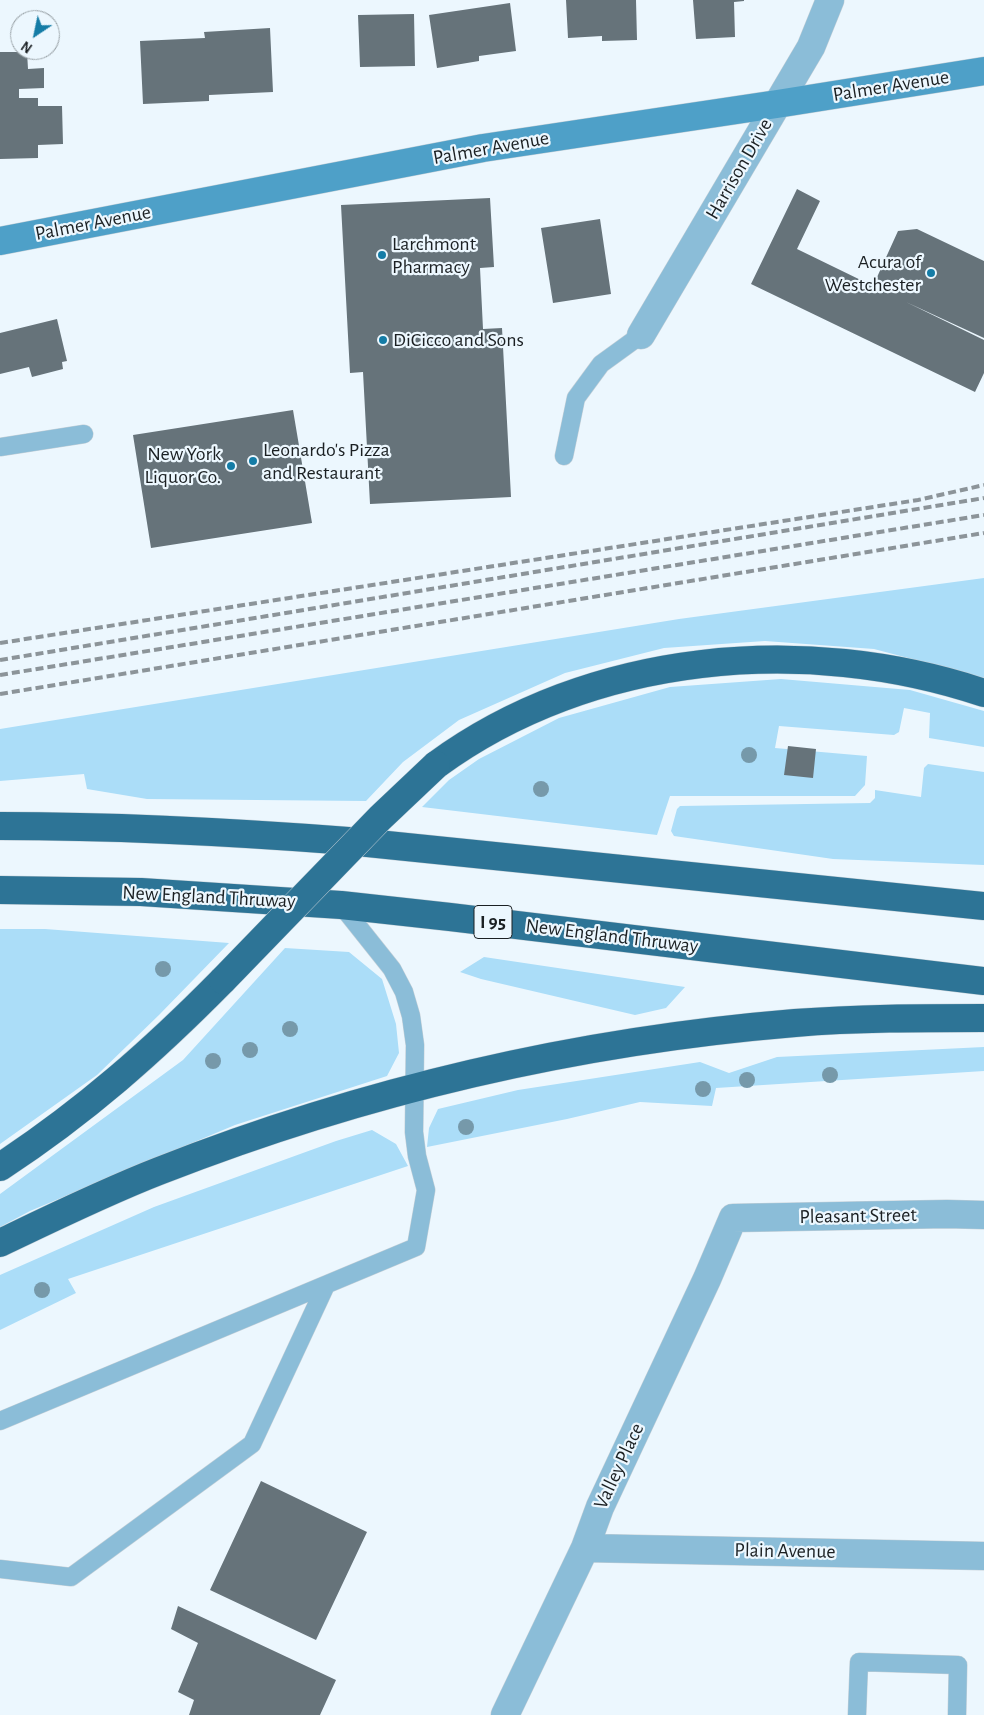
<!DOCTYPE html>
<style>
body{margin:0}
#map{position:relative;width:984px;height:1715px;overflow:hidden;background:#ecf7fe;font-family:"Alegreya Sans",sans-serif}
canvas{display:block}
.north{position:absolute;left:10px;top:10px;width:50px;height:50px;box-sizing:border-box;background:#ecf7fe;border:1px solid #98a1a6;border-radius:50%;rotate:214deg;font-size:14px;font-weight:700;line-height:20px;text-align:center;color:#1b2023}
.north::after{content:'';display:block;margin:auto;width:18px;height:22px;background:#147ca6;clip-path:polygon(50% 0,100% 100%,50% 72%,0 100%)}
</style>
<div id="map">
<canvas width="984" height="1715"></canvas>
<div class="north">N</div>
</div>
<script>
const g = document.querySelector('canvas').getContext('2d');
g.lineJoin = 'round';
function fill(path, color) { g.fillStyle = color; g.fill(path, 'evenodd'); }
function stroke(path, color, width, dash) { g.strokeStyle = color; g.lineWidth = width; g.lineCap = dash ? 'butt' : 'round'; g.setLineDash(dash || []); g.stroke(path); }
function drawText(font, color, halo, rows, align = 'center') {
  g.font = font + ' "Alegreya Sans",sans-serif'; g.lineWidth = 4.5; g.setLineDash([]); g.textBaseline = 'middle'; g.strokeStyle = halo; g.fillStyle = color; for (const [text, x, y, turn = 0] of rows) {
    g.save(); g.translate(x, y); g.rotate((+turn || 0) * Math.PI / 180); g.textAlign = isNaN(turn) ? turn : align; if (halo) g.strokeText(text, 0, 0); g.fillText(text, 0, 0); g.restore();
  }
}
const green = new Path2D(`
 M 984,578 L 984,678 L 874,649 L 765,641 L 664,648 L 565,673 L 459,720 L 403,762 L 366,801 L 147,799 L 87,789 L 84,774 L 0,781 L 0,729 L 679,619 Z
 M 781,679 L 910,690 L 984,711 L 984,747 L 929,738 L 930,713 L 904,708 L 899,732 L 894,735 L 779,726 L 775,748 L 867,756 L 865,785 L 855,796 L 670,796 L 657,835 L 422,807 L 449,780 L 479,759 L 559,718 L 670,687 Z
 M 928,764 L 984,772 L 984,865 L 833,859 L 674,836 L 671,831 L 677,809 L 680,806 L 870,803 L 875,798 L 875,790 L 921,797 L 924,768 Z
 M 0,929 L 45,929 L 229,943 L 159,1015 L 97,1075 L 0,1144 Z
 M 285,948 L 349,952 L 382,979 L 396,1024 L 399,1053 L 387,1076 L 235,1125 L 30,1211 L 0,1227 L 0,1194 L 183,1060 Z
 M 484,957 L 685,987 L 666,1008 L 635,1015 L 481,979 L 460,972 Z
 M 984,1047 L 984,1071 L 716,1088 L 712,1106 L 640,1102 L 567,1119 L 427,1147 L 429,1128 L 438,1109 L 518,1090 L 700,1062 L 729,1073 L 777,1057 Z
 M 372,1130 L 396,1144 L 408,1166 L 68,1279 L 76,1293 L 0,1330 L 0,1275 L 154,1207 L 336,1141 Z`);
const building = new Path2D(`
 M 566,0 L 636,0 L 637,40 L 602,41 L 602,36 L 568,38 Z
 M 693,0 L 744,0 L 744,1 L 734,2 L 735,37 L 696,39 Z
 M 510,3 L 516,51 L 479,56 L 479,61 L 437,68 L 429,15 Z
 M 414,14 L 415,66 L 360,67 L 358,15 Z
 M 270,28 L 273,92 L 209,95 L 209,101 L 143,104 L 140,41 L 205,38 L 204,32 Z
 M 0,52 L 27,52 L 28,69 L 44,68 L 44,88 L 19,89 L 19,98 L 38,98 L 38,106 L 62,106 L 63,144 L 38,145 L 38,158 L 0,159 Z
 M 797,189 L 820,201 L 797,249 L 873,286 L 898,231 L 917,229 L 984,261 L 984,338 L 906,302 L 984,340 L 984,373 L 975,392 L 751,284 Z
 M 490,198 L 494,267 L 480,268 L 483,329 L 502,328 L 511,497 L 370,504 L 363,372 L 350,373 L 341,205 Z
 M 600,219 L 611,294 L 553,303 L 541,228 Z
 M 57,319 L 67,361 L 62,362 L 63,369 L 32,377 L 29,367 L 0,374 L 0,333 Z
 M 293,410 L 312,523 L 151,548 L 133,435 Z
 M 788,746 L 816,749 L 813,778 L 784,775 Z
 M 261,1481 L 367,1532 L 316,1640 L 210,1590 Z
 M 178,1606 L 336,1680 L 320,1715 L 189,1715 L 194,1700 L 178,1692 L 198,1643 L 171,1629 Z`);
const lane = new Path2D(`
 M 0,447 L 84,434
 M 564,456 L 576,398 L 601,364 L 641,335
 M 0,1421 L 416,1247 L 426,1190 L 417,1156 L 414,1132 L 415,1045 L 411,1016 L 404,992 L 392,969 L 341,905
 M 0,1569 L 71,1577 L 252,1444 L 326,1285
 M 857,1715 L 859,1662 L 958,1665 L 957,1715`);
const street = new Path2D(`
 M 641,335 L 811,47 L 830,0
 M 585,1548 L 984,1556
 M 505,1715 L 585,1548 L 600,1507 L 707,1279 L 733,1218 L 947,1214 L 984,1215`);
const secondary = new Path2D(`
 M 0,241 L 483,148 L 777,104 L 984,71`);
const highway = new Path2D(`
 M 436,765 C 590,652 805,633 984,693
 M 0,826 C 116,826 232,832 348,841 L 984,906
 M 0,890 L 141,892 L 341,905 L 450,917 L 984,981
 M 0,1167 C 84,1112 153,1051 223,980
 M 0,1243 C 52,1218 105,1192 159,1171 C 363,1091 576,1041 795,1023 C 857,1018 921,1018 984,1018`);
const rail = new Path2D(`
 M 0,643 L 918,500 L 984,485
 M 0,660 L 984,498
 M 0,675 L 984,515
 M 0,694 L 984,533`);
const highwayBridge = new Path2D(`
 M 223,980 L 380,818 L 436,765`);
const trees = [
 [749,755],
 [541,789],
 [163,969],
 [290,1029],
 [250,1050],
 [213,1061],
 [830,1075],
 [747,1080],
 [703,1089],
 [466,1127],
 [42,1290]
];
const markers = [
 [382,255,5,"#147ca6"],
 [931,273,5,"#147ca6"],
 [383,340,5,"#147ca6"],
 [253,461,5,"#147ca6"],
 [231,466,5,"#147ca6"]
];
const shields = [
 [493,922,38]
];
const shieldNames = [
 ["I 95",493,922]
];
const streetNames = [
 ["Palmer Avenue",891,86,-9],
 ["Palmer Avenue",491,148,-10],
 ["Harrison Drive",739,169,-60],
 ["Palmer Avenue",93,223,-11],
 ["New England Thruway",209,897,3],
 ["New England Thruway",612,936,7],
 ["Pleasant Street",858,1216,-1],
 ["Valley Place",619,1466,-65],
 ["Plain Avenue",785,1551,1]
];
const poiNames = [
 ["Larchmont",392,244],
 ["Pharmacy",392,267],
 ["Acura of",921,262,"right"],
 ["Westchester",921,285,"right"],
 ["DiCicco and Sons",393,340],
 ["Leonardo's Pizza",263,450],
 ["and Restaurant",263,473],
 ["New York",221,454,"right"],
 ["Liquor Co.",221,477,"right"]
];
fill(green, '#abddf8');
fill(building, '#66737a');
stroke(lane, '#c6d0d7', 19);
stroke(street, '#c6d0d7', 29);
stroke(secondary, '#c6d0d7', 29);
stroke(highway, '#c6d0d7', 29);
stroke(lane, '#8bbdd8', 18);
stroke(street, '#8bbdd8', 28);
stroke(secondary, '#4ea0c8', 28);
stroke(highway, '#2d7496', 28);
stroke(rail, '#8c9499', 4, [8, 4]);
stroke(highwayBridge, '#c6d0d7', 29, []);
stroke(highwayBridge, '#2d7496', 28);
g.fillStyle = '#7699aa';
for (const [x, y] of trees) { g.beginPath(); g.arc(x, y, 8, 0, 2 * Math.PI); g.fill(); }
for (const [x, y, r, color] of markers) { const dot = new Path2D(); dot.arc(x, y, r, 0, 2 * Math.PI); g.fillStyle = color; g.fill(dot); stroke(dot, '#ecf7fe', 2); }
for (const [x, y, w] of shields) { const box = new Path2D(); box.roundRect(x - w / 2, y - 16.5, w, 33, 4); g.fillStyle = '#ecf7fe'; g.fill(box); stroke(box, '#1b2023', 1); }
drawText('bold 19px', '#1b2023', null, shieldNames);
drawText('20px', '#1b2023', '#ecf7fe', streetNames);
drawText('20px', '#1b2023', '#ecf7fe', poiNames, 'left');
</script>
